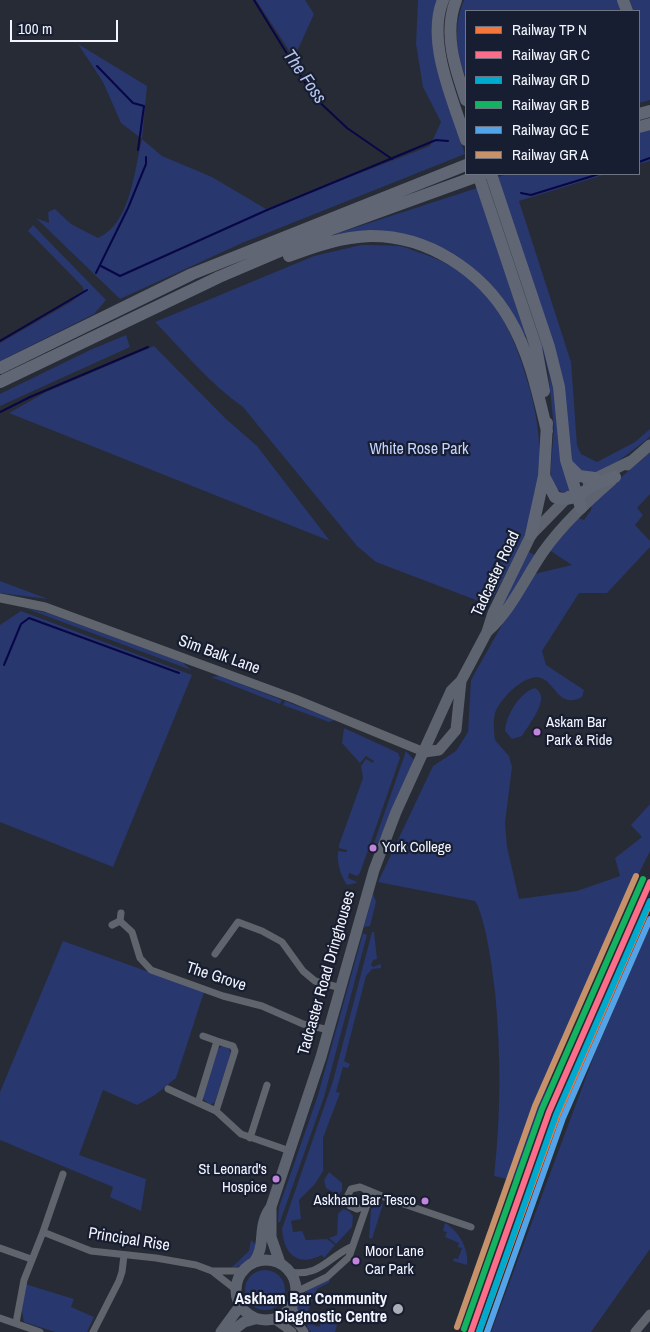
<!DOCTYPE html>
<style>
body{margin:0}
#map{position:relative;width:650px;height:1332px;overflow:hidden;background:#272b35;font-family:"Archivo Narrow",sans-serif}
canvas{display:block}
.legend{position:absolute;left:465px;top:10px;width:175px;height:165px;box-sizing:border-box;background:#181e31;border:1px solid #6f7483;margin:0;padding:6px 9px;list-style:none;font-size:15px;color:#f2f5fd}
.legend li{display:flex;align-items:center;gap:10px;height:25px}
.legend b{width:25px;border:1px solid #6f7483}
.scale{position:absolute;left:10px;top:20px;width:108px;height:22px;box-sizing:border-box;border:2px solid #f2f5fd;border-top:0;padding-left:6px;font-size:15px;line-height:18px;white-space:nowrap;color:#f2f5fd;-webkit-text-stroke:4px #181e31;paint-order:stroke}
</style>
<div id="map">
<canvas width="650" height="1332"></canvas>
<ul class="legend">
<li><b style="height:6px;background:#f5763a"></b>Railway TP N</li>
<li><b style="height:6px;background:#fb6d88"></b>Railway GR C</li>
<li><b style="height:6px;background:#00a9ce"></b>Railway GR D</li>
<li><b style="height:6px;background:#13b361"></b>Railway GR B</li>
<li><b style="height:6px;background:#53a3e8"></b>Railway GC E</li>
<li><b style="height:6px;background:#c7916a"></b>Railway GR A</li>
</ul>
<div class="scale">100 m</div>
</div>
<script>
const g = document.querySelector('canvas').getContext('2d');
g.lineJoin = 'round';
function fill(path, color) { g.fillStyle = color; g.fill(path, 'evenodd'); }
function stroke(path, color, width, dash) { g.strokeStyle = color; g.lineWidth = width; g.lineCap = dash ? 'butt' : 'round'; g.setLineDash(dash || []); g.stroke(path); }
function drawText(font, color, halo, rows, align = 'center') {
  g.font = font + ' "Archivo Narrow",sans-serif'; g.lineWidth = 4.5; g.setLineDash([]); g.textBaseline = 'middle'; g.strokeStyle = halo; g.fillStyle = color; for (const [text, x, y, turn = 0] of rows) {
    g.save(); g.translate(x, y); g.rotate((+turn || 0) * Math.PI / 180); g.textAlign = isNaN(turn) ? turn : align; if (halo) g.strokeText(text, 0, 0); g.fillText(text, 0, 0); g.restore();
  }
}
const green = new Path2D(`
 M 256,0 L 305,0 L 314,14 L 294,58 Z
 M 418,0 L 437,0 L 450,107 L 465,154 L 242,243 L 120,299 L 36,218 L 49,223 L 48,212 L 55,209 L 71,224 L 98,238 C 131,223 134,171 142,139 L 121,123 L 103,82 L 78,44 L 147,86 L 142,139 L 162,156 L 212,177 L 266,209 L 430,146 L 441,122 L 423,87 L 416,44 Z
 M 464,0 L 617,0 L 621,11 L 466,11 L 466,78 C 456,50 453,27 464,0 Z
 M 630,0 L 650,0 L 650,100 L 639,103 L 639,11 L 633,11 Z
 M 650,130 L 650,161 L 639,164 L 639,133 Z
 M 508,174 L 606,174 L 519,201 L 571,362 L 577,445 L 581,454 L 597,462 L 635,442 L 650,429 L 650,436 L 645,441 L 604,472 L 583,474 L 572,461 L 497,177 Z
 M 477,188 L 527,334 L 523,336 L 482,277 L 420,241 L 320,239 Z
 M 33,225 L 106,300 L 94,314 L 0,361 L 0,343 L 71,302 L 84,292 L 83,287 L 28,231 Z
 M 361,245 C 373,245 386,245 399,246 C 407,247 416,252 424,254 C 488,276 512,325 529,386 C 540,426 544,466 534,506 C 526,541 506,573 489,605 L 376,562 L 357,546 L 243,407 C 209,383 184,352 155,322 L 314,256 Z
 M 126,335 L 130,347 L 0,406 L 0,394 L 90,350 Z
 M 154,346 L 225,418 L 257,446 L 330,541 L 9,413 L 46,392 Z
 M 548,370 L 551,378 L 571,489 L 563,493 L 556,488 L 550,477 L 554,428 Z
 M 650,452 L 650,494 L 637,508 L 643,515 L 635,525 L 650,541 L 650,547 L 607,593 L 579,593 L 542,651 L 546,665 L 584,690 L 582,697 C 558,709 556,683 541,678 C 525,673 500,699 495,713 C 493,721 494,732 495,740 L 509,756 L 512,767 L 505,823 L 507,847 L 519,899 L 577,891 L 620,876 L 615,858 L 642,837 L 631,825 L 650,804 L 650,851 L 605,942 L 561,1046 L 516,1181 L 494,1176 C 501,1114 501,1053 495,992 C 491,962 488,934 478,906 L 475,901 L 378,882 L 433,766 L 456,751 L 468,732 L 471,680 L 508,614 L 534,574 L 572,565 L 549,550 L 578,518 L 584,520 L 591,510 L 592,503 Z
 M 529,552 L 535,555 L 514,591 L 493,621 Z
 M 0,581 L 48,599 L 0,593 Z
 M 25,608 L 48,613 L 182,662 L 191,670 Z
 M 21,611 L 192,675 L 113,867 L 0,822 L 0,625 Z
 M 220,676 L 282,700 L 280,704 L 211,677 Z
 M 535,688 C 552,697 529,724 522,736 L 512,739 L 505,731 C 506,715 520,692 535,688 Z
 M 285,701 L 335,720 L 329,722 L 283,705 Z
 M 344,728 L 392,750 L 398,753 L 400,758 L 360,873 L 357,876 L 349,873 L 348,878 L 357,882 L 356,883 L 347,885 C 340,875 337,863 338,851 L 347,852 L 347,850 L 339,848 L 339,845 L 363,778 L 361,766 L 366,759 L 373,763 L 374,761 L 366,756 L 360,763 L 342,743 Z
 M 406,751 L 414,760 L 377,845 L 374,843 Z
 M 373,893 L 376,902 L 370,926 L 364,927 Z
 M 650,926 L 650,1249 L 591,1332 L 491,1332 L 595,1053 Z
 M 372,932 L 374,932 L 377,959 L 373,960 L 371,965 L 373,967 L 381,964 L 381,968 L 372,969 L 366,976 L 344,1061 L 350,1064 L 348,1068 L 343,1067 L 336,1092 L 340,1093 L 323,1138 L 323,1171 L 315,1184 L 299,1200 L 301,1219 L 291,1221 L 293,1232 L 302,1231 L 306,1240 L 327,1239 L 335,1245 L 324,1258 L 322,1255 C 298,1267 284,1255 282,1229 L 333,1081 Z
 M 363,933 L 367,935 L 324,1097 L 280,1222 L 278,1222 L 279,1207 L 318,1095 Z
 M 63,941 L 204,992 L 176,1078 L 155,1095 L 137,1105 L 103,1090 L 79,1155 L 146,1179 L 141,1211 L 110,1197 L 113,1187 L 0,1140 L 0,1092 Z
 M 223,1045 L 228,1046 L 231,1053 L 215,1102 L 210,1105 L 202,1098 L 218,1049 Z
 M 329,1172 L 342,1183 L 342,1191 L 338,1195 L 326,1188 L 324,1180 Z
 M 383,1204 L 372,1239 L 369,1238 L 371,1209 Z
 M 343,1209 L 349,1211 L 353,1216 L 352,1227 L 336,1244 L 329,1238 L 337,1235 L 338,1214 Z
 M 445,1223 C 459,1231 469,1249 467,1265 L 453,1261 L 454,1258 L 458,1259 L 462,1248 L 458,1247 L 459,1243 L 445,1237 L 447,1232 L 443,1231 Z
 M 251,1240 L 257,1246 C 251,1259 246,1266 231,1268 L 249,1251 Z
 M245 1290a20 20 0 1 1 40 0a20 20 0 1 1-40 0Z
 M 329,1279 L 330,1282 L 317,1289 L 308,1311 L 301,1320 C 286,1296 313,1288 329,1279 Z
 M 25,1284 L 74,1299 L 71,1307 L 94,1317 L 87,1332 L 55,1332 L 24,1322 L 22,1311 Z
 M 322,1320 L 337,1325 L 335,1332 L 311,1332 L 307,1327 L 308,1323 L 319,1327 Z`);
const stream = new Path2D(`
 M 254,0 L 313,96 L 347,128 L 392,159
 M 97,66 L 133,103 L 144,106 L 138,150
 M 639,162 L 650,158
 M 521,193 L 531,195 L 599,174
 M 101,266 L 120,276 L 267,210 L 436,140 L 448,141
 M 96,273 L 128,208 L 146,164 L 146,157
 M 0,341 L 87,290
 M 0,412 L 30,397 L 148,347
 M 4,665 L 21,624 L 29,618 L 179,673`);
const minor = new Path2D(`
 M 120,921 L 121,913
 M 112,925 L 120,921 L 132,932 L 140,958 L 151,970 L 223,996 L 262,1006 L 303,1024 L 329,1030
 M 215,954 L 238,922 L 262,931 L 282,942 L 303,971 L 315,981 L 341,988
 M 203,1036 L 217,1041
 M 168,1089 L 216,1111 L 241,1134 L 290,1151
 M 198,1103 L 217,1041 L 233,1046 L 235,1051 L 216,1111
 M 250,1138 L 267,1085
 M 366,1205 L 357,1209 L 350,1206 L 346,1199 L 351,1189 L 360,1187 L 389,1199 L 471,1227
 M 43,1232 L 63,1174
 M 0,1248 L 31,1259
 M 212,1271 L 242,1271
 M 289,1272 C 320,1277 327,1258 351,1247
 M 296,1292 L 327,1277 L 349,1257 L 368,1202 L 366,1191
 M 0,1318 L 40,1332
 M 16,1323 L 24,1280 L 43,1232 L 91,1251 L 156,1258 L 196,1265 L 212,1271 L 235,1289
 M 93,1332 L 119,1281 L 122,1272 L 124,1255`);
const tertiary = new Path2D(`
 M 0,598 L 45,607 L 295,699 L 424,752
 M 292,1305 L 296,1321 L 304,1332
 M 274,1319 L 292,1332
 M 635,1332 L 650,1314`);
const primary = new Path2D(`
 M 627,465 L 650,445
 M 588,482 L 631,461
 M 488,631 C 512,609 525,578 543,552 C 562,525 587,502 612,480
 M 424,752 L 439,750 L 456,730 L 461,681
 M 271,1207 L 271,1237 L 280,1263
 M236 1290a30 30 0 1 1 60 0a30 30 0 1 1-60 0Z
 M 254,1262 C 267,1245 256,1227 271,1207 L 321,1057 L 374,870 L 396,812 L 451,691 L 461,681 L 487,632 L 493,613 L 531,535 L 569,496
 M 221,1332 L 240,1306
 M 231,1332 L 244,1322 L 255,1319`);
const trunk = new Path2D(`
 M 443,0 C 426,41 453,100 466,140
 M 456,0 C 443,33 455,68 466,100
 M 623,0 L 627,11
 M 639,114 L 650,111
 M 639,127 L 650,124
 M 478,174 L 536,347 L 544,391
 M 491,174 L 549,347 L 559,387 L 566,460 L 581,508
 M 289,256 C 315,246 342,237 370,236 C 427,235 482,271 510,320 C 530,354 538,394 547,431
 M 0,368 L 192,274 L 466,165
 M 0,382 L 219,277 L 334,228 L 483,174
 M 569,466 L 579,476 L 595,478
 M 544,476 L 555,497 C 574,504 583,490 599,483 C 604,480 610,479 615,477
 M 531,535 L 544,476 L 547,423`);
const rail1 = new Path2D(`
 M 479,1332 L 557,1117 L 650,903`);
const rail2 = new Path2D(`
 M 471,1332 L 549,1112 L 650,882`);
const rail3 = new Path2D(`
 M 479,1332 L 556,1115 L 650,901`);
const rail4 = new Path2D(`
 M 464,1329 L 542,1109 L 643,879`);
const rail5 = new Path2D(`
 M 487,1332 L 563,1118 L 650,919`);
const rail6 = new Path2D(`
 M 457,1327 L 535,1106 L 636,876`);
const markers = [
 [537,732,4.5,"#c483df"],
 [373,848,4.5,"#c483df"],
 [276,1179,4.5,"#c483df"],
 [425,1201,4.5,"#c483df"],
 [356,1261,4.5,"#c483df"],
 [398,1309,6,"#abaeb7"]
];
const busNames = [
 ["Askam Bar",546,723],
 ["Park & Ride",546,741],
 ["York College",382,848],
 ["St Leonard's",267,1170,"right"],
 ["Hospice",267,1188,"right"],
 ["Askham Bar Tesco",416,1201,"right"],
 ["Moor Lane",365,1252],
 ["Car Park",365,1270]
];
const parkNames = [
 ["White Rose Park",419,450]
];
const streetNames = [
 ["Tadcaster Road",496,574,-65],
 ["Sim Balk Lane",219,655,20],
 ["Tadcaster Road Dringhouses",327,973,-74],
 ["The Grove",216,977,18],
 ["Principal Rise",129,1240,9]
];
const poiNames = [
 ["Askham Bar Community",387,1300],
 ["Diagnostic Centre",387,1318]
];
const waterNames = [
 ["The Foss",304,77,55]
];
fill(green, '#28376d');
stroke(stream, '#080646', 2);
stroke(minor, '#60646c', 7);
stroke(tertiary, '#60646c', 9);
stroke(primary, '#5e6370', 11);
stroke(trunk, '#606674', 12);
stroke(rail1, '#f5763a', 6);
stroke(rail2, '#fb6d88', 6);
stroke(rail3, '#00a9ce', 6);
stroke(rail4, '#13b361', 6);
stroke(rail5, '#53a3e8', 6);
stroke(rail6, '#c7916a', 6);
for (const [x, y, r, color] of markers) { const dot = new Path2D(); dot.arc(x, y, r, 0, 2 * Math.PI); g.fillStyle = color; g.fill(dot); stroke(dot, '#181e31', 2); }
drawText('15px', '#f2f5fd', '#181e31', busNames, 'left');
drawText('16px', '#c5d4fe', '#181e31', parkNames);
drawText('16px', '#f2f5fd', '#181e31', streetNames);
drawText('bold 16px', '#f2f5fd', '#181e31', poiNames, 'right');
drawText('italic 18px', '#b5c5ed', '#181e31', waterNames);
</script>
